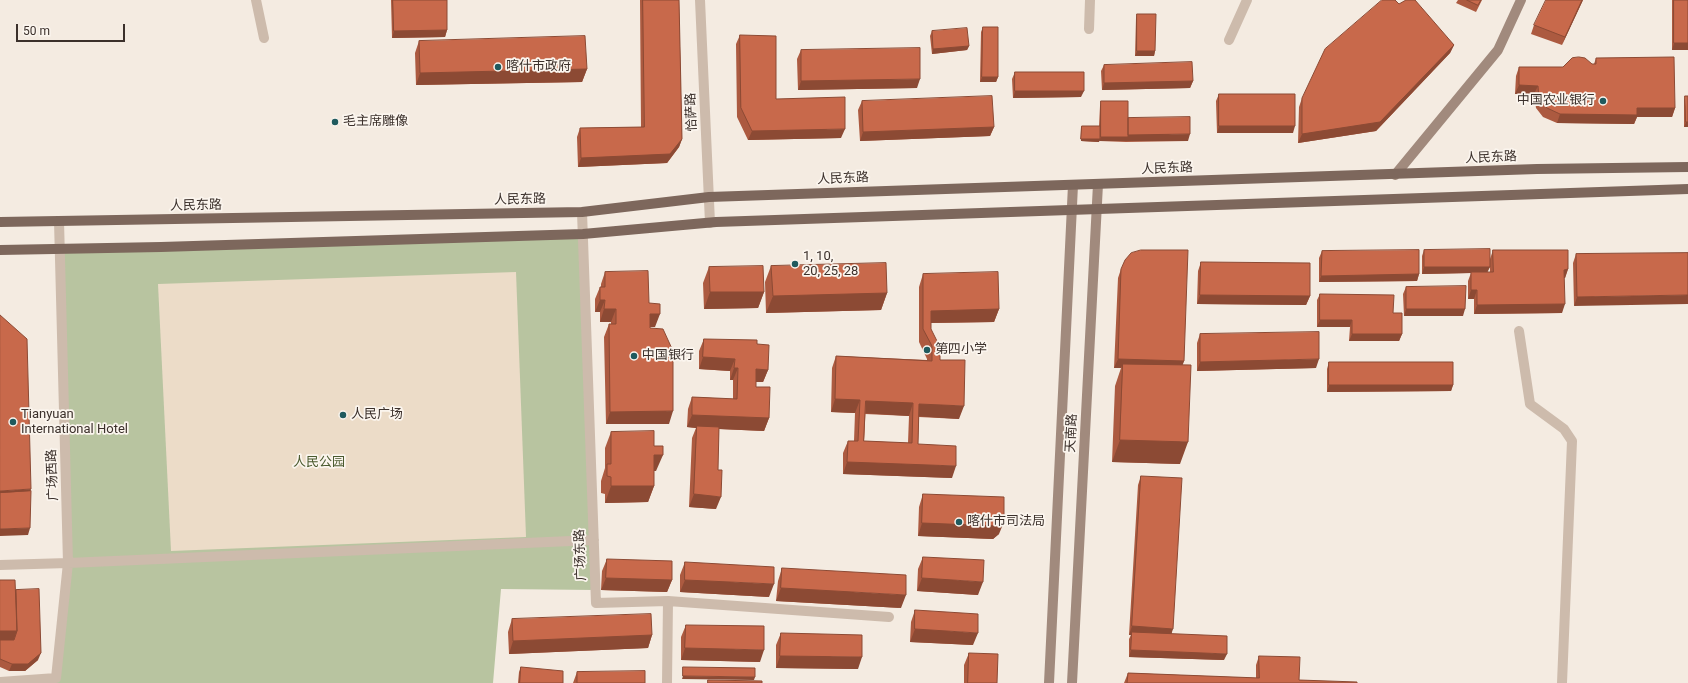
<!DOCTYPE html>
<meta charset="utf-8">
<style>
body{margin:0}
#map{position:relative;width:1688px;height:683px;overflow:hidden;background:#f4ebe1;font-family:Roboto,sans-serif}
canvas{display:block}
.scale{position:absolute;left:16px;top:24px;width:109px;height:18px;box-sizing:border-box;border:2px solid #3b302b;border-top:0;padding-left:5px;font-size:12px;line-height:14px;white-space:nowrap;color:#3b302b;-webkit-text-stroke:3px #fbf5ee;paint-order:stroke}
</style>
<div id="map">
<canvas width="1688" height="683"></canvas>
<div class="scale">50 m</div>
</div>
<script>
const g = document.querySelector('canvas').getContext('2d');
g.lineJoin = 'round';
function fill(path, color) { g.fillStyle = color; g.fill(path, 'evenodd'); }
function stroke(path, color, width, dash) { g.strokeStyle = color; g.lineWidth = width; g.lineCap = dash ? 'butt' : 'round'; g.setLineDash(dash || []); g.stroke(path); }
function drawText(font, color, halo, rows, align = 'center') {
  g.font = font + ' Roboto,"Noto Sans SC",sans-serif'; g.lineWidth = 3.5; g.setLineDash([]); g.textBaseline = 'middle'; g.strokeStyle = halo; g.fillStyle = color; for (const [text, x, y, turn = 0] of rows) {
    g.save(); g.translate(x, y); g.rotate((+turn || 0) * Math.PI / 180); g.textAlign = isNaN(turn) ? turn : align; if (halo) g.strokeText(text, 0, 0); g.fillText(text, 0, 0); g.restore();
  }
}
const green = new Path2D(`
 M 583,234 L 595,590 L 501,589 L 493,683 L 0,683 L 56,678 L 68,563 L 59,249 Z`);
const plaza = new Path2D(`
 M 516,272 L 526,537 L 171,551 L 158,284 Z`);
const street = new Path2D(`
 M 256,0 L 264,38
 M 700,0 L 710,223
 M 1089,29 L 1090,0
 M 1229,40 L 1247,0
 M 582,212 L 596,603 L 668,601 L 889,617
 M 1519,331 L 1530,404 L 1564,429 L 1572,441 L 1562,683
 M 0,565 L 68,563 L 59,221
 M 0,682 L 56,678 L 68,563 L 594,540
 M 667,683 L 668,601`);
const secondary = new Path2D(`
 M 1395,175 L 1498,50 L 1521,0
 M 1049,683 L 1073,185
 M 1072,683 L 1098,184`);
const primary = new Path2D(`
 M 0,222 L 582,212 L 709,197 L 1537,169 L 1688,167
 M 0,250 L 161,247 L 583,234 L 716,222 L 1688,189`);
const wall = new Path2D(`
 M 391,0 L 393,0 L 447,30 L 445,37 L 392,38 Z
 M 640,0 L 679,0 L 682,139 L 679,147 L 667,163 L 578,167 L 577,137 L 580,128 L 641,127 Z
 M 1458,0 L 1482,0 L 1476,12 L 1456,3 Z
 M 1583,0 L 1562,45 L 1531,34 L 1534,25 Z
 M 1672,0 L 1688,0 L 1688,50 L 1672,50 Z
 M 1399,4 L 1454,45 L 1450,53 L 1376,131 L 1298,143 L 1299,107 L 1302,98 Z
 M 1137,14 L 1155,51 L 1154,56 L 1135,56 L 1136,18 Z
 M 983,27 L 998,77 L 996,82 L 980,82 L 981,32 Z
 M 932,31 L 969,46 L 967,50 L 932,54 L 930,36 Z
 M 740,35 L 776,99 L 841,138 L 748,140 L 737,117 L 736,44 Z
 M 419,41 L 587,69 L 582,82 L 416,85 L 415,53 Z
 M 801,50 L 917,88 L 798,90 L 797,59 Z
 M 1596,58 L 1675,108 L 1672,117 L 1637,117 L 1634,124 L 1557,123 L 1543,117 L 1536,108 L 1534,94 L 1515,94 L 1516,76 L 1519,67 L 1563,67 L 1594,64 Z
 M 1104,65 L 1193,81 L 1190,88 L 1102,90 L 1101,71 Z
 M 1015,72 L 1081,97 L 1013,98 L 1012,79 Z
 M 1219,94 L 1293,133 L 1217,133 L 1216,101 Z
 M 1685,96 L 1688,127 L 1684,127 L 1684,100 Z
 M 862,101 L 994,127 L 990,136 L 860,141 L 858,110 Z
 M 1101,101 L 1128,119 L 1188,141 L 1126,142 L 1099,141 L 1099,142 L 1081,141 L 1081,128 L 1082,126 L 1099,126 L 1100,106 Z
 M 1424,250 L 1488,272 L 1490,272 L 1490,259 L 1493,250 L 1568,269 L 1565,278 L 1564,278 L 1562,313 L 1474,314 L 1474,299 L 1468,299 L 1468,281 L 1471,273 L 1422,274 L 1422,256 Z
 M 1322,251 L 1419,274 L 1417,281 L 1319,282 L 1319,258 Z
 M 1688,253 L 1574,306 L 1573,263 L 1576,254 Z
 M 1201,262 L 1310,296 L 1306,305 L 1197,304 L 1198,271 Z
 M 771,266 L 887,293 L 881,310 L 766,313 L 765,282 Z
 M 709,267 L 764,292 L 758,308 L 704,309 L 703,283 Z
 M 1121,269 L 1184,361 L 1182,365 L 1180,464 L 1112,462 L 1115,386 L 1121,368 L 1114,368 L 1118,278 Z
 M 605,272 L 649,303 L 655,327 L 650,327 L 669,424 L 606,424 L 604,337 L 609,324 L 611,324 L 611,322 L 600,322 L 600,312 L 595,312 L 595,299 L 600,287 L 601,287 L 601,284 Z
 M 923,274 L 999,309 L 994,322 L 931,323 L 931,329 L 940,360 L 959,419 L 919,417 L 918,444 L 952,478 L 843,474 L 843,453 L 848,441 L 854,441 L 855,413 L 831,412 L 832,368 L 836,356 L 927,360 L 927,359 L 919,342 L 919,287 ZM 865,414 L 909,416 L 908,443 L 864,441 Z
 M 1406,287 L 1463,316 L 1404,316 L 1403,294 Z
 M 1320,294 L 1393,313 L 1402,334 L 1399,341 L 1349,341 L 1350,327 L 1317,327 L 1317,300 Z
 M 1200,334 L 1316,368 L 1197,371 L 1197,343 Z
 M 704,339 L 757,344 L 768,370 L 763,382 L 756,382 L 756,387 L 769,418 L 764,431 L 719,429 L 716,509 L 689,507 L 692,438 L 696,428 L 687,427 L 688,409 L 692,397 L 733,399 L 733,380 L 730,380 L 730,371 L 699,369 L 699,351 Z
 M 1329,362 L 1453,385 L 1451,391 L 1327,392 L 1327,369 Z
 M 611,432 L 656,471 L 654,471 L 654,486 L 648,502 L 605,503 L 605,494 L 601,493 L 601,481 L 605,468 L 605,448 Z
 M 1141,476 L 1172,634 L 1224,660 L 1129,657 L 1129,639 L 1131,635 L 1129,635 L 1138,485 Z
 M 923,494 L 999,534 L 993,539 L 918,536 L 919,507 Z
 M 923,557 L 978,595 L 917,591 L 918,569 Z
 M 607,559 L 672,580 L 667,592 L 601,590 L 602,571 Z
 M 685,562 L 769,597 L 680,592 L 680,575 Z
 M 782,568 L 901,608 L 776,601 L 778,581 Z
 M 0,580 L 16,590 L 38,660 L 25,671 L 9,671 L 0,667 Z
 M 915,610 L 973,645 L 910,642 L 911,622 Z
 M 512,619 L 652,635 L 648,648 L 509,654 L 508,632 Z
 M 686,625 L 760,662 L 681,660 L 681,637 Z
 M 781,633 L 858,669 L 776,668 L 776,645 Z
 M 969,653 L 997,683 L 964,683 L 964,665 Z
 M 1259,656 L 1299,680 L 1357,683 L 1124,683 L 1128,673 L 1256,678 L 1256,665 Z
 M 521,667 L 563,683 L 518,683 L 519,672 Z
 M 577,672 L 645,683 L 573,683 Z`);
const shadedWall = new Path2D(`
 M 1582,0 L 1583,0 L 1562,45 L 1565,37 Z
 M 447,30 L 445,37 L 392,38 L 394,31 Z
 M 1674,43 L 1688,43 L 1688,50 L 1672,50 Z
 M 1454,45 L 1450,53 L 1376,131 L 1298,143 L 1302,134 Z
 M 969,46 L 967,50 L 932,54 L 933,49 Z
 M 1137,51 L 1155,51 L 1154,56 L 1135,56 Z
 M 587,69 L 582,82 L 416,85 L 420,73 Z
 M 982,77 L 998,77 L 996,82 L 980,82 Z
 M 920,79 L 917,88 L 798,90 L 801,81 Z
 M 1193,81 L 1190,88 L 1102,90 L 1104,83 Z
 M 1519,85 L 1538,86 L 1534,94 L 1515,94 Z
 M 1015,91 L 1084,91 L 1081,97 L 1013,98 Z
 M 1637,108 L 1675,108 L 1672,117 L 1637,117 L 1634,124 L 1557,123 L 1560,114 Z
 M 1686,122 L 1688,122 L 1688,127 L 1684,127 Z
 M 1219,126 L 1295,126 L 1293,133 L 1217,133 Z
 M 994,127 L 990,136 L 860,141 L 863,132 Z
 M 845,129 L 841,138 L 748,140 L 752,131 Z
 M 1190,134 L 1188,141 L 1099,141 L 1101,137 L 1128,137 L 1128,135 Z
 M 682,139 L 679,147 L 667,163 L 578,167 L 581,158 Z
 M 1081,139 L 1100,139 L 1099,142 L 1081,141 Z
 M 1424,267 L 1490,267 L 1487,273 L 1471,272 L 1471,273 L 1422,274 Z
 M 1568,269 L 1565,278 L 1561,278 L 1564,270 Z
 M 1419,274 L 1417,281 L 1319,282 L 1321,276 Z
 M 1471,290 L 1477,290 L 1474,299 L 1468,299 Z
 M 710,292 L 764,292 L 758,308 L 704,309 Z
 M 887,293 L 881,310 L 766,313 L 773,296 Z
 M 1200,295 L 1310,296 L 1306,305 L 1197,304 Z
 M 1688,295 L 1688,304 L 1574,306 L 1577,297 Z
 M 600,300 L 605,300 L 600,312 L 595,312 Z
 M 1565,304 L 1562,313 L 1474,314 L 1477,305 Z
 M 604,309 L 616,309 L 611,322 L 600,322 Z
 M 999,309 L 994,322 L 926,323 L 931,311 Z
 M 1406,309 L 1465,309 L 1463,316 L 1404,316 Z
 M 650,314 L 660,314 L 655,327 L 645,327 Z
 M 1320,320 L 1352,320 L 1350,327 L 1317,327 Z
 M 1352,334 L 1402,334 L 1399,341 L 1349,341 Z
 M 703,357 L 735,359 L 730,371 L 699,369 Z
 M 1118,359 L 1184,361 L 1181,370 L 1123,364 L 1121,368 L 1114,368 Z
 M 1319,359 L 1316,368 L 1197,371 L 1200,362 Z
 M 734,368 L 738,368 L 733,380 L 730,380 Z
 M 756,369 L 768,370 L 763,382 L 752,382 Z
 M 1329,385 L 1453,385 L 1451,391 L 1327,392 Z
 M 835,399 L 860,400 L 855,413 L 831,412 Z
 M 866,401 L 913,403 L 909,416 L 861,413 Z
 M 919,404 L 964,406 L 959,419 L 914,416 Z
 M 673,411 L 669,424 L 606,424 L 610,412 Z
 M 692,415 L 769,418 L 764,431 L 697,428 L 697,426 L 696,428 L 687,427 Z
 M 1120,440 L 1188,442 L 1180,464 L 1112,462 Z
 M 654,455 L 663,455 L 656,471 L 648,471 Z
 M 847,462 L 956,466 L 952,478 L 843,474 Z
 M 611,486 L 654,486 L 648,502 L 605,503 Z
 M 31,489 L 28,497 L 0,499 L 0,491 Z
 M 694,494 L 721,497 L 716,509 L 689,507 Z
 M 1004,522 L 999,534 L 993,539 L 918,536 L 922,523 Z
 M 30,528 L 28,535 L 0,536 L 0,529 Z
 M 606,578 L 672,580 L 667,592 L 601,590 Z
 M 922,578 L 983,582 L 978,595 L 917,591 Z
 M 685,580 L 774,584 L 769,597 L 680,592 Z
 M 781,588 L 906,595 L 901,608 L 776,601 Z
 M 1132,626 L 1173,629 L 1170,638 L 1132,632 L 1131,635 L 1129,635 Z
 M 915,629 L 978,633 L 973,645 L 910,642 Z
 M 0,631 L 17,631 L 11,647 L 0,647 Z
 M 652,635 L 648,648 L 509,654 L 513,641 Z
 M 685,648 L 764,650 L 760,662 L 681,660 Z
 M 1131,650 L 1227,654 L 1224,660 L 1129,657 Z
 M 41,653 L 38,660 L 25,671 L 9,671 L 12,664 Z
 M 780,656 L 862,657 L 858,669 L 776,668 Z
 M 683,676 L 755,677 L 754,680 L 682,679 Z`);
const building = new Path2D(`
 M 393,0 L 447,0 L 447,30 L 394,31 Z
 M 643,0 L 679,0 L 682,139 L 670,154 L 581,158 L 580,128 L 644,127 Z
 M 1382,0 L 1395,0 L 1399,4 L 1406,0 L 1415,0 L 1454,45 L 1380,122 L 1302,134 L 1302,98 L 1325,49 Z
 M 1467,0 L 1481,0 L 1478,5 Z
 M 1546,0 L 1582,0 L 1565,37 L 1534,25 Z
 M 1674,0 L 1688,0 L 1688,43 L 1674,43 Z
 M 1137,14 L 1156,14 L 1155,51 L 1137,51 Z
 M 983,27 L 998,27 L 998,77 L 982,77 Z
 M 967,28 L 969,46 L 933,49 L 932,31 Z
 M 740,35 L 776,36 L 776,99 L 845,97 L 845,129 L 752,131 L 741,108 Z
 M 585,36 L 587,69 L 420,73 L 419,41 Z
 M 920,48 L 920,79 L 801,81 L 801,50 Z
 M 1579,57 L 1585,58 L 1592,64 L 1596,64 L 1596,58 L 1674,57 L 1675,108 L 1637,108 L 1637,115 L 1560,114 L 1547,108 L 1539,99 L 1538,86 L 1519,85 L 1519,67 L 1563,67 L 1572,58 Z
 M 1192,62 L 1193,81 L 1104,83 L 1104,65 Z
 M 1015,72 L 1084,72 L 1084,91 L 1015,91 Z
 M 1219,94 L 1295,94 L 1295,126 L 1219,126 Z
 M 992,96 L 994,127 L 863,132 L 862,101 Z
 M 1685,96 L 1688,96 L 1688,122 L 1686,122 Z
 M 1101,101 L 1128,101 L 1128,137 L 1101,137 Z
 M 1190,117 L 1190,134 L 1128,135 L 1128,118 Z
 M 1082,126 L 1100,126 L 1100,139 L 1081,139 Z
 M 1490,249 L 1490,267 L 1424,267 L 1424,250 Z
 M 1141,250 L 1188,250 L 1184,361 L 1118,359 L 1121,269 L 1125,260 L 1131,253 Z
 M 1419,250 L 1419,274 L 1321,276 L 1322,251 Z
 M 1493,250 L 1568,250 L 1568,269 L 1564,270 L 1565,304 L 1477,305 L 1477,290 L 1471,290 L 1471,272 L 1493,272 Z
 M 1688,253 L 1688,295 L 1577,297 L 1576,254 Z
 M 1201,262 L 1310,263 L 1310,296 L 1200,295 Z
 M 886,263 L 887,293 L 773,296 L 771,266 Z
 M 763,266 L 764,292 L 710,292 L 709,267 Z
 M 648,271 L 649,303 L 660,304 L 660,314 L 650,314 L 650,328 L 663,329 L 673,351 L 673,411 L 610,412 L 609,324 L 616,324 L 616,309 L 604,309 L 605,300 L 600,300 L 600,287 L 605,287 L 605,272 Z
 M 998,272 L 999,309 L 931,311 L 931,329 L 940,347 L 940,360 L 965,360 L 964,406 L 919,404 L 918,444 L 956,446 L 956,466 L 847,462 L 848,441 L 858,441 L 860,400 L 835,399 L 836,356 L 932,361 L 932,346 L 923,329 L 923,274 ZM 866,401 L 913,403 L 912,443 L 864,441 Z
 M 1466,286 L 1465,309 L 1406,309 L 1406,287 Z
 M 1320,294 L 1394,295 L 1393,313 L 1402,313 L 1402,334 L 1352,334 L 1352,320 L 1320,320 Z
 M 0,315 L 27,339 L 31,489 L 0,491 Z
 M 1319,332 L 1319,359 L 1200,362 L 1200,334 Z
 M 704,339 L 757,340 L 757,344 L 769,345 L 768,370 L 756,369 L 756,387 L 770,387 L 769,418 L 692,415 L 692,397 L 737,399 L 738,368 L 734,368 L 735,359 L 703,357 Z
 M 1329,362 L 1453,362 L 1453,385 L 1329,385 Z
 M 1123,364 L 1191,365 L 1188,442 L 1120,440 Z
 M 697,426 L 719,427 L 718,470 L 722,470 L 721,497 L 694,494 Z
 M 654,431 L 654,446 L 663,446 L 663,455 L 654,455 L 654,486 L 611,486 L 611,477 L 607,476 L 607,464 L 611,464 L 611,432 Z
 M 1141,476 L 1182,478 L 1173,629 L 1132,626 Z
 M 31,491 L 30,528 L 0,529 L 0,493 Z
 M 923,494 L 1004,497 L 1004,522 L 998,526 L 922,523 Z
 M 923,557 L 984,560 L 983,582 L 922,578 Z
 M 607,559 L 672,561 L 672,580 L 606,578 Z
 M 685,562 L 774,567 L 774,584 L 685,580 Z
 M 782,568 L 906,575 L 906,595 L 781,588 Z
 M 0,580 L 15,580 L 17,631 L 0,631 Z
 M 39,589 L 41,653 L 28,664 L 12,664 L 0,659 L 0,640 L 14,640 L 17,631 L 16,590 Z
 M 915,610 L 978,614 L 978,633 L 915,629 Z
 M 651,614 L 652,635 L 513,641 L 512,619 Z
 M 686,625 L 764,626 L 764,650 L 685,648 Z
 M 1132,632 L 1227,636 L 1227,654 L 1131,650 Z
 M 781,633 L 862,635 L 862,657 L 780,656 Z
 M 969,653 L 998,654 L 997,683 L 968,683 Z
 M 1259,656 L 1300,657 L 1299,680 L 1357,682 L 1357,683 L 1127,683 L 1128,673 L 1259,678 Z
 M 521,667 L 563,671 L 563,683 L 520,683 Z
 M 683,667 L 755,668 L 755,677 L 683,676 Z
 M 645,671 L 645,683 L 577,683 L 577,672 Z
 M 708,680 L 762,681 L 762,683 L 708,683 Z`);
const markers = [
 [498,67,4,"#1f5a5e"],
 [1603,101,4,"#1f5a5e"],
 [335,122,4,"#1f5a5e"],
 [795,264,4,"#1f5a5e"],
 [927,350,4,"#1f5a5e"],
 [634,356,4,"#1f5a5e"],
 [343,415,4,"#1f5a5e"],
 [13,422,4,"#1f5a5e"],
 [959,522,4,"#1f5a5e"]
];
const poiNames = [
 ["喀什市政府",506,67],
 ["中国农业银行",1595,101,"right"],
 ["毛主席雕像",343,122],
 ["1, 10,",803,257],
 ["20, 25, 28",803,272],
 ["第四小学",935,350],
 ["中国银行",642,356],
 ["Tianyuan",21,415],
 ["International Hotel",21,430],
 ["人民广场",351,415],
 ["喀什市司法局",967,522]
];
const streetNames = [
 ["恰萨路",692,112,-92],
 ["人民东路",1491,158,-2],
 ["人民东路",1167,169,-2],
 ["人民东路",843,179,-2],
 ["人民东路",520,200,-1],
 ["人民东路",196,206,-1],
 ["天南路",1072,433,-87],
 ["广场西路",53,475,-92],
 ["广场东路",581,555,-92]
];
const parkNames = [
 ["人民公园",319,463]
];
fill(green, '#b8c4a0');
fill(plaza, '#ecdcc8');
stroke(street, '#cdbbac', 10);
stroke(secondary, '#a18a7d', 10);
stroke(primary, '#7d675c', 10);
fill(wall, '#ac5a40');
fill(shadedWall, '#8c4a34');
fill(building, '#c8694b');
stroke(building, '#8c4a34', 1);
for (const [x, y, r, color] of markers) { const dot = new Path2D(); dot.arc(x, y, r, 0, 2 * Math.PI); g.fillStyle = color; g.fill(dot); stroke(dot, '#fbf5ee', 1.5); }
drawText('13px', '#3b302b', '#fbf5ee', poiNames, 'left');
drawText('13px', '#3b302b', '#fbf5ee', streetNames);
drawText('13px', '#4a5a2e', '#fbf5ee', parkNames);
</script>
